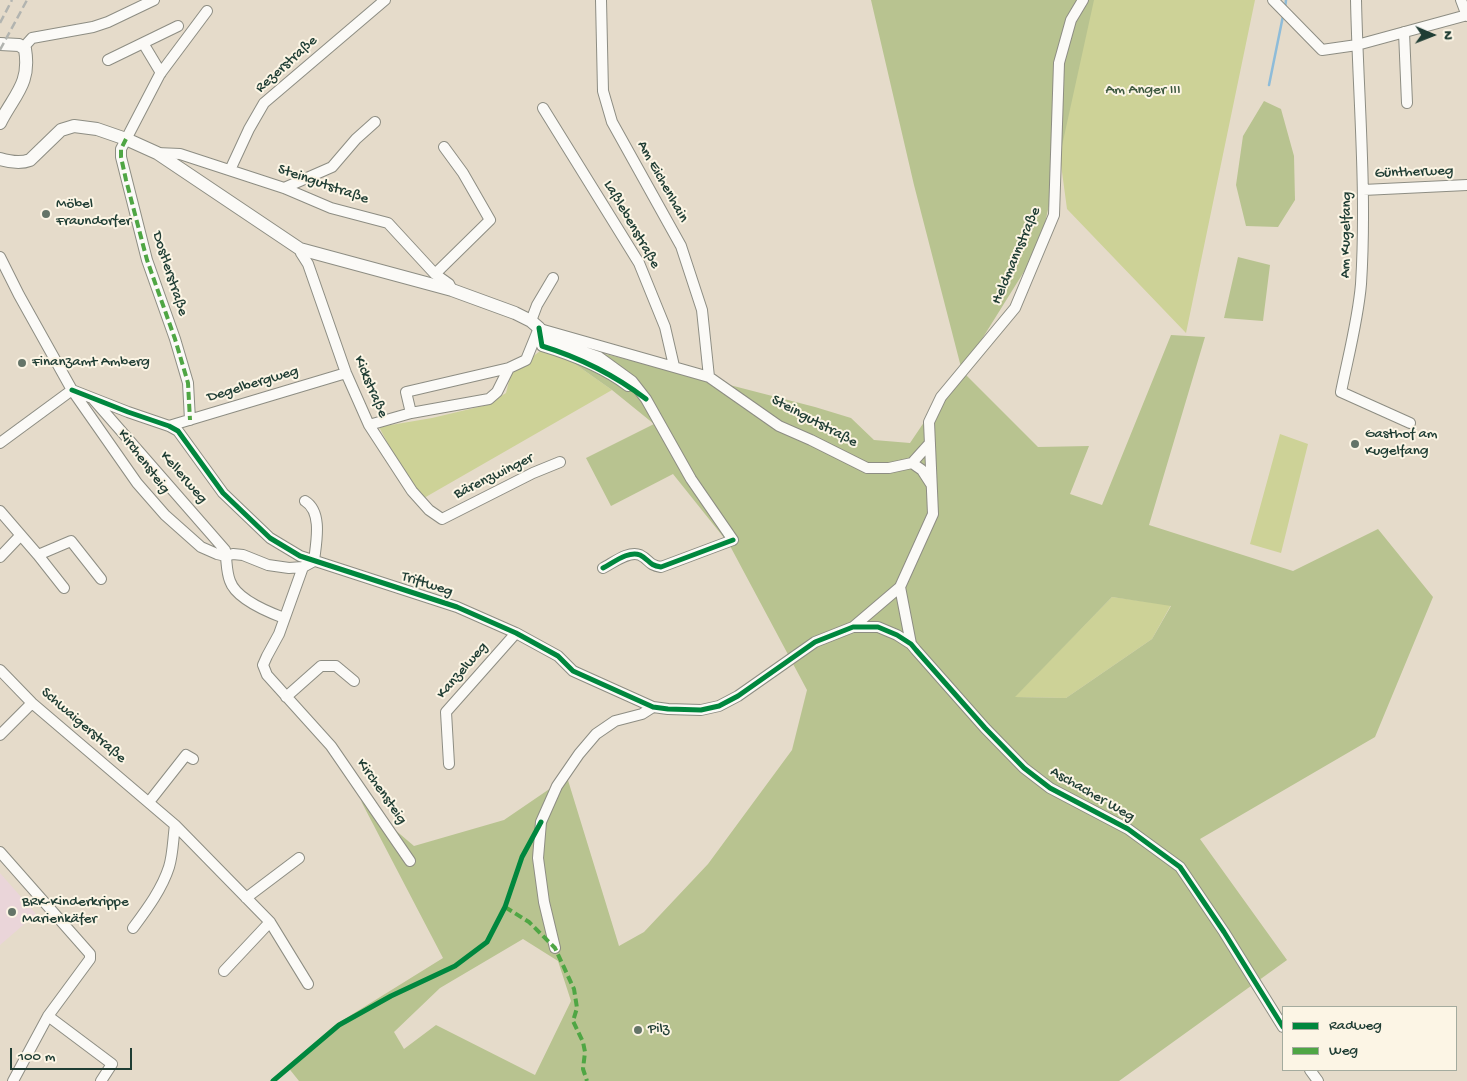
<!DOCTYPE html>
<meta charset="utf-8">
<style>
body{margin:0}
#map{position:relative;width:1467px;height:1081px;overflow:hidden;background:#e5dbca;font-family:"Gochi Hand",sans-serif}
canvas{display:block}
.legend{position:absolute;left:1282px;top:1006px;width:175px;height:65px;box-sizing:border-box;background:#fcf5e5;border:1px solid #a4ab9e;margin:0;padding:6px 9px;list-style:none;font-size:15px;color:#1f3d34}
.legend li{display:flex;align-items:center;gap:10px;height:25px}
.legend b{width:25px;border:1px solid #a4ab9e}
.north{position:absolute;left:1407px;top:10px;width:50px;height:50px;-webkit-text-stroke:4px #fcf5e5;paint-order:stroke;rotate:91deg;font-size:14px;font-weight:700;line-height:20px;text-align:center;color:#1f3d34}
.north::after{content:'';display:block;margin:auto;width:18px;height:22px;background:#1f3d34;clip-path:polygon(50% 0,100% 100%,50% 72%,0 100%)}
.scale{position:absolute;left:10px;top:1048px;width:122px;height:22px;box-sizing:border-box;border:2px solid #1f3d34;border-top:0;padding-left:6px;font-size:15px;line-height:18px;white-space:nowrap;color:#1f3d34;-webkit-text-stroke:4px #fcf5e5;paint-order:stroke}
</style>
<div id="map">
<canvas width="1467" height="1081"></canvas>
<ul class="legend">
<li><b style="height:6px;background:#00873e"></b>Radweg</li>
<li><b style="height:6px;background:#4fa644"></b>Weg</li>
</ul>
<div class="north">N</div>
<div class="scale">100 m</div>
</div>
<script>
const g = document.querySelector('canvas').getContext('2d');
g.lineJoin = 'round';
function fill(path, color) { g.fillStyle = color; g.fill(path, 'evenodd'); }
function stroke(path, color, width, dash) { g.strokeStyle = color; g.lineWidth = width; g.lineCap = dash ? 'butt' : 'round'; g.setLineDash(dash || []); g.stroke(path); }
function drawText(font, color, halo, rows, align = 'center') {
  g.font = font + ' "Gochi Hand",sans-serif'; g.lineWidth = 4; g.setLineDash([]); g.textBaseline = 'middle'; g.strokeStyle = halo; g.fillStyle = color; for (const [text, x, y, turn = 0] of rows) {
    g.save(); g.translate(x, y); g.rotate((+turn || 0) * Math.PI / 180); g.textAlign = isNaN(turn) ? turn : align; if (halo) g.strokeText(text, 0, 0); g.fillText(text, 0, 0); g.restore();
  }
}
const built = new Path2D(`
 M 0,873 L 36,914 L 0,945 Z`);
const green = new Path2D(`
 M 1086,0 L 1255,0 L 1186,333 L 1067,209 L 1047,61 Z
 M 548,345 L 612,390 L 424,498 C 406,475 392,452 379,427 L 432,418 L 487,405 L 506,393 L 511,373 Z
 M 1280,434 L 1308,444 L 1281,553 L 1250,544 Z
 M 1112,597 L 1171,605 L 1152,639 L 1066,698 L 1014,697 Z`);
const forest = new Path2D(`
 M 871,0 L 1094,0 L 1040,246 L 962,371 L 1038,447 L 1089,446 L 1070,494 L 1102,505 L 1171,335 L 1205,337 L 1149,525 L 1293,571 L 1378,529 L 1433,597 L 1375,737 L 1200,839 L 1287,960 L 1119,1081 L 299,1081 L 287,1066 L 335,1025 L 443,958 L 361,801 L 414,846 L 504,820 L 567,777 L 619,946 L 644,932 L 708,864 L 792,750 L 807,690 L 729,544 L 673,474 L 611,506 L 586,458 L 654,424 L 612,390 L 548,345 L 553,341 L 718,382 L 815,407 L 851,418 L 874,440 L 910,443 L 941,397 L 962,371 L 914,185 ZM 1112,597 L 1171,606 L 1152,639 L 1066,698 L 1015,697 ZM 523,939 L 558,961 L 571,1001 L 535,1075 L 436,1025 L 404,1049 L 394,1032 L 440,988 Z
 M 1264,101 L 1281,109 L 1294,156 L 1295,200 L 1278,227 L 1246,226 L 1236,185 L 1243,136 Z
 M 1238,257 L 1270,265 L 1263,321 L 1224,318 Z`);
const stream = new Path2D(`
 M 1285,8 L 1286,0
 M 1269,85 L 1283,16`);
const minor = new Path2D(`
 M 601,0 L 603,91 L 612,122 L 681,246 L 702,310 L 709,377
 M 1273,0 L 1322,50 L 1357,45 L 1467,15
 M 1356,0 C 1358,95 1367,189 1361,284 C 1358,320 1348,357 1341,392 L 1410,423
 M 1461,0 L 1467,16
 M 1404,32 L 1407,103
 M 143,43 L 161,73
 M 23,48 L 32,38 L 93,27 L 108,22 L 154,0
 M 108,60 L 178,26
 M 543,108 L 639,263 L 665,327 L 674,366
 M 157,153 L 180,154 L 284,188 L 331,208 L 388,223 L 435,274 L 449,284 L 452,290
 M 230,170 L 249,129 L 264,103 L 385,0
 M 284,188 L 332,167 L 356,139 L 375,122
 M 1363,190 L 1467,185
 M 300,249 L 301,253 L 308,264 L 346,373 L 369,425 L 412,491 L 429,510 L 442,519 L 533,473 L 560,462
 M 0,257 L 19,295 L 72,390 L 137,483 L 165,515 L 201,547 L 217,554 L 226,556 L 233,554 L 243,555 L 268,565 L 289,568 L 303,567 L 314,561 C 316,543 323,512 305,501
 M 435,274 L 490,220 L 463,173 L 444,147
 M 531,321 L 537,305 L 553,278
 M 539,328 L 547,339 L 599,357 L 632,381 L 646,399 L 691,479 L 733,540 L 661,567 C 648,565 650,560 640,555 C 629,550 613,563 603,568
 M 540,329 L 709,377 L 779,426 L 811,440 L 867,468 L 889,468 L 912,463 L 930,443
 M 539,332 L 542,346 C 572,355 603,367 628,386
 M 72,390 L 128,412 L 169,426 L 178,431 L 223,493 L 270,538 L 300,556 L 457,607 L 516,633 L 558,656 L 573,671 L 653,707 L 668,709 L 701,710 L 719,706 L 738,696 L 815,642 L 853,627 L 878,627 L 897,635 L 911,644 L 916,650 L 985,728 L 1024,768 L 1050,788 L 1128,829 L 1180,867 L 1224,932 L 1283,1027
 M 94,400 L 225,550 C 227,560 226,571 230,581 C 236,599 268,612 284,618
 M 411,413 L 406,392 L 509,368 L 526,360 L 539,328
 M 190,420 L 188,383 L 175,339 L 147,260 L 121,157 L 121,149 L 160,74 L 207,11
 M 369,425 L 411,413 L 489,399 L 497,392 L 509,368
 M 169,426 L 346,373
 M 0,443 L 72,390
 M 912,463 L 922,470 L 931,484
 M 0,511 L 38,555 L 64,588
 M 38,555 L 71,541 L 101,579
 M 0,557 L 20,536
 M 303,567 L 279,634 L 267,656 L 263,665 L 267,675 L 331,746 L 410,861
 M 853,627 L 900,587
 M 911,644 L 900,587 L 933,514 L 929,422 L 941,397 L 1015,308 L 1054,215 L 1059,63 L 1071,20 L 1083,0
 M 0,670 L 32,703 L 175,825 C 173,839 173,854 169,867 C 162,889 147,909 133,928
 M 286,697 L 321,666 L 336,666 L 354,681
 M 0,735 L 32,703
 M 449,764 L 446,712 L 516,633
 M 149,802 L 186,755 L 193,759
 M 175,825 L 270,922 L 308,984
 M 0,852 L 90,954 L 90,959 L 48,1016 L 13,1081
 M 246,898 L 299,858
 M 555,948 L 544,902 L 538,858 L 541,822 L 557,786 L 579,754 L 596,734 L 615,721 L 642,714 L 653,707
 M 224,971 L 270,922
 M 48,1016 L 112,1064 L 101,1081
 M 1310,1070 L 1318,1081`);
const tertiary = new Path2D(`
 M 0,44 L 19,45 L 25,49 C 31,84 14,95 0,123
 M 0,159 C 10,162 20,164 30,160 L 61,130 L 74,126 L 97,129 L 126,139 L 157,153 L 300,249 L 452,290 L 515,313 L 531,321 L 539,328`);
const rail = new Path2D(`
 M 0,23 L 12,0
 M 0,50 L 27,0`);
const quiet = new Path2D(`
 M 126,139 L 121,149 L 121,157 L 126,180 L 147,260 L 175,339 L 188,383 L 190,420
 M 505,907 L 529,922 L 555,948 L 574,989 L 577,1008 L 573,1021 L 583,1042 L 585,1052 L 583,1069 L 587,1081`);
const cycleway = new Path2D(`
 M 539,328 L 542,346 C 581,358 613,374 646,399
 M 72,390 L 128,412 L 169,426 L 178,431 L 223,493 L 270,538 L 300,556 L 457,607 L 516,633 L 558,656 L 573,671 L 653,707 L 668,709 L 701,710 L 719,706 L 738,696 L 815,642 L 853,627 L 878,627 L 897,635 L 911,644 L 916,650 L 985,728 L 1024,768 L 1050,788 L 1128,829 L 1180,867 L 1224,932 L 1283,1027
 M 603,568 C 613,563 629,550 640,555 C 650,560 648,565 661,567 L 733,540
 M 273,1081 L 339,1025 L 391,996 L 455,966 L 487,942 L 505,907 L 522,857 L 541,822`);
const markers = [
 [46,214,5,"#647468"],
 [22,363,5,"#647468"],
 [1355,444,5,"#647468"],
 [12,912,5,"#647468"],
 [638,1030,5,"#647468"]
];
const streetNames = [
 ["Rezerstraße",287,65,-42],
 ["Güntherweg",1414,173,-2],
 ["Am Eichenhain",662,182,61],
 ["Steingutstraße",323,185,19],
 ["Laßlebenstraße",631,225,60],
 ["Am Kugelfang",1347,235,-89],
 ["Heldmannstraße",1017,256,-67],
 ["Dostlerstraße",169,274,72],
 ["Degelbergweg",253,385,-17],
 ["Kickstraße",370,387,67],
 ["Steingutstraße",814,422,28],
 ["Kirchensteig",143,462,53],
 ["Bärenzwinger",494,477,-26],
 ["Kellerweg",183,478,49],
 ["Triftweg",427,585,18],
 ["Kanzelweg",463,671,-49],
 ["Schwaigerstraße",83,726,41],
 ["Kirchensteig",381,792,55],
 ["Aschacher Weg",1092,795,30]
];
const parkNames = [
 ["Am Anger III",1143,91]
];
const poiNames = [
 ["Möbel",56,205],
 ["Fraundorfer",56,222],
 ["Finanzamt Amberg",32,363],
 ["Gasthof am",1365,435],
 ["Kugelfang",1365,452],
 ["BRK-Kinderkrippe",22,903],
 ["Marienkäfer",22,920],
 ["Pilz",648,1030]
];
fill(built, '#ead5d9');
fill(green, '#cdd297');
fill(forest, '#b8c390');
stroke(stream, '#8ebcd9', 2.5);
stroke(minor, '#8d8d83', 12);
stroke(tertiary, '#8d8d83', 14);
stroke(minor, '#fbfaf7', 10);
stroke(tertiary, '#fbfaf7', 12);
stroke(rail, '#b2b4b0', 2.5, [8, 4]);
stroke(quiet, '#4fa644', 4, [8, 4]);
stroke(cycleway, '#00873e', 5);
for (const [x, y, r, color] of markers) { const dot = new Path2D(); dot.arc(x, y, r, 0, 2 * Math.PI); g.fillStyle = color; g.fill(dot); stroke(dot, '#fcf5e5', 2); }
drawText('15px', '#1f3d34', '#fcf5e5', streetNames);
drawText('15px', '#3e5940', '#fcf5e5', parkNames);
drawText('15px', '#1f3d34', '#fcf5e5', poiNames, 'left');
</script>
